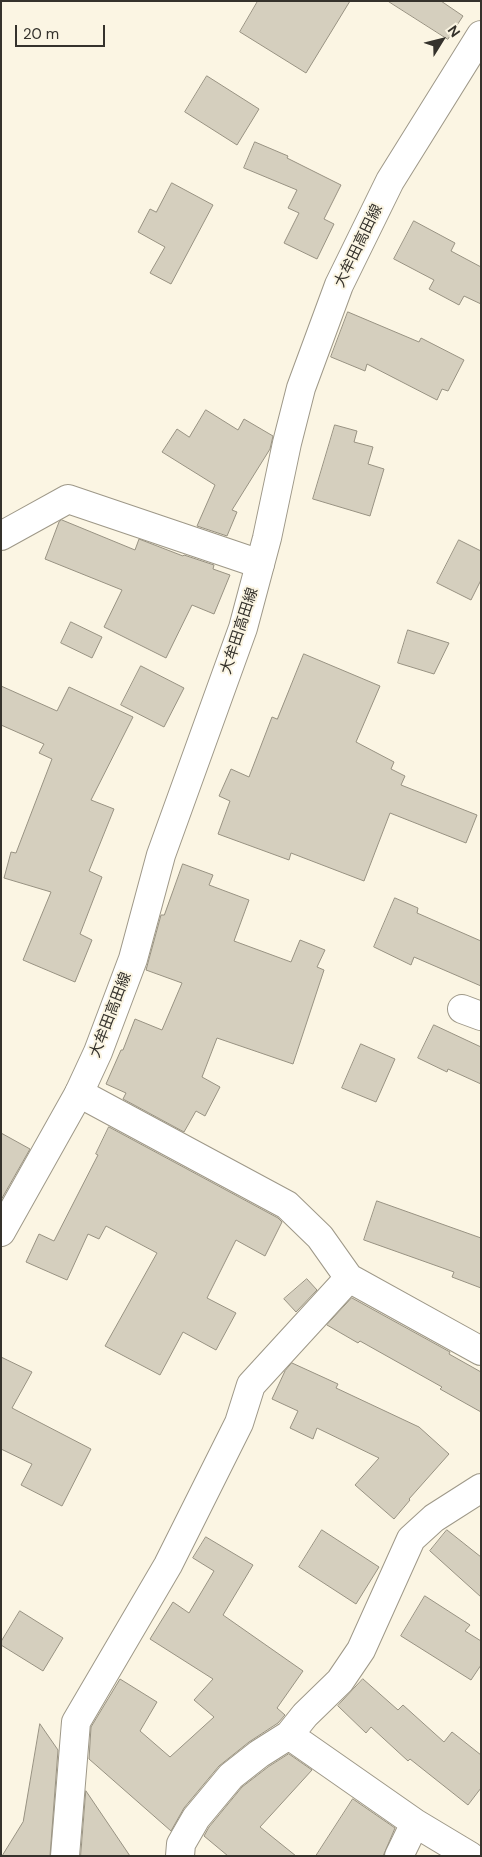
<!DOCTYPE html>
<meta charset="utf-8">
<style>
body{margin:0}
#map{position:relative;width:482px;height:1857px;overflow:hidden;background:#fbf5e3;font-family:"DM Sans",sans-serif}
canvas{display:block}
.frame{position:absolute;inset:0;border:2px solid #35322c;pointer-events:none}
.north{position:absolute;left:417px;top:15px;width:50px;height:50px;-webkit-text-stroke:4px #fbf5e3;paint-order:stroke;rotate:54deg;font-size:14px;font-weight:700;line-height:20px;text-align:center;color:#35322c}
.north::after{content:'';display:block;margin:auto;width:18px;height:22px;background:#35322c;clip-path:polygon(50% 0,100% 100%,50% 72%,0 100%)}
.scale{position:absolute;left:15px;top:25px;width:90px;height:22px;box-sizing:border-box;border:2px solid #35322c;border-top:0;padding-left:6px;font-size:15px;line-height:18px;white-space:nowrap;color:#35322c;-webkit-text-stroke:4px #fbf5e3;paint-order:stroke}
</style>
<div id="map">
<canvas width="482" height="1857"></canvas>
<div class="frame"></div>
<div class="north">N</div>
<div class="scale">20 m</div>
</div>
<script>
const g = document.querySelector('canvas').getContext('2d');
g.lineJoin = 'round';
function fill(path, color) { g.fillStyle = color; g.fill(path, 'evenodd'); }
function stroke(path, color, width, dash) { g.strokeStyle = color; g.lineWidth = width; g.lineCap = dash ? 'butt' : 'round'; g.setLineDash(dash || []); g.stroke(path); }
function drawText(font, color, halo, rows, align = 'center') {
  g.font = font + ' "DM Sans","Noto Sans JP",sans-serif'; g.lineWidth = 4; g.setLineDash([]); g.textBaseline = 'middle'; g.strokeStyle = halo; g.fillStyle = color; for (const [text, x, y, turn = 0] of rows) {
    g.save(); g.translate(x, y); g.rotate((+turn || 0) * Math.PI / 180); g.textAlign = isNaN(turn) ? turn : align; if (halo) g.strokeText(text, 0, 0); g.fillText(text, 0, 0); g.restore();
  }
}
const building = new Path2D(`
 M 258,1 L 350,1 L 306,73 L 240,32 Z
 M 388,1 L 441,1 L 463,16 L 448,39 Z
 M 207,76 L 259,109 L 237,145 L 185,112 Z
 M 255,142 L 288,156 L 287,158 L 341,185 L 324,219 L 334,224 L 317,259 L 284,243 L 299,213 L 288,208 L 297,190 L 244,168 Z
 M 172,183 L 213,205 L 171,284 L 150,273 L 165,247 L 138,232 L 150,209 L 156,212 Z
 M 414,221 L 455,243 L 451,251 L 481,267 L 481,304 L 464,296 L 459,305 L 429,289 L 434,280 L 394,259 Z
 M 348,312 L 419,342 L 421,338 L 464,360 L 448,391 L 442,389 L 437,400 L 367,364 L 365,371 L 331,357 Z
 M 206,410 L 238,430 L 244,419 L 273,436 L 270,449 L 232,510 L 237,512 L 227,536 L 197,526 L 215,485 L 162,452 L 177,429 L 189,437 Z
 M 335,425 L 357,431 L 354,442 L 373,447 L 368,464 L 384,469 L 370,516 L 313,499 Z
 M 62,520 L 135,550 L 139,539 L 183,556 L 184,555 L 214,565 L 213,569 L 230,575 L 214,614 L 192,605 L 166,658 L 104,627 L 122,590 L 45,559 L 59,522 Z
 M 459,540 L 481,551 L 481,580 L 471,600 L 437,583 Z
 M 71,622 L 102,637 L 92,658 L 61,643 Z
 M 408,630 L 449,643 L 434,674 L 398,663 Z
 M 304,654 L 380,686 L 356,742 L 394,762 L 391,769 L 405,776 L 401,785 L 477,815 L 466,843 L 390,813 L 364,881 L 291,853 L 289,860 L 218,834 L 230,801 L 219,796 L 231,769 L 249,777 L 272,717 L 277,719 Z
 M 141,666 L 184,688 L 164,727 L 121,705 Z
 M 1,686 L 57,711 L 69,687 L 133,717 L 91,800 L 114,809 L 89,871 L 102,877 L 80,934 L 92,940 L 75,982 L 23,960 L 51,892 L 4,878 L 11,852 L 16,853 L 52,759 L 39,753 L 44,744 L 1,725 Z
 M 183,864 L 213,875 L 209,885 L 249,900 L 234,941 L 291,962 L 300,940 L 325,950 L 317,967 L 324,970 L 293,1064 L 217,1038 L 202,1077 L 220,1087 L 205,1116 L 196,1111 L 184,1132 L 123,1099 L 126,1093 L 106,1084 L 121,1050 L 123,1050 L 135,1019 L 162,1030 L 182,983 L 146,970 L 161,915 L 164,915 Z
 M 395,898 L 418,908 L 417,913 L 481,941 L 481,986 L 414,957 L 411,965 L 374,947 Z
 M 434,1025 L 481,1047 L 481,1084 L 448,1069 L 447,1072 L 418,1058 Z
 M 361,1044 L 395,1059 L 376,1102 L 342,1088 Z
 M 109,1127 L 278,1218 L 282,1222 L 265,1256 L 236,1240 L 207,1298 L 236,1313 L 216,1350 L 183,1332 L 160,1375 L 105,1346 L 157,1253 L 106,1226 L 99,1239 L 88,1234 L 67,1280 L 26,1262 L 39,1234 L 54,1241 L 98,1155 L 96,1154 Z
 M 1,1133 L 30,1149 L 1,1200 Z
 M 377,1201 L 481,1238 L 481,1288 L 452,1277 L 454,1272 L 364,1240 Z
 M 307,1279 L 317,1290 L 296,1312 L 284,1299 Z
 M 352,1298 L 450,1352 L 449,1354 L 481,1372 L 481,1412 L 440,1389 L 442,1387 L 360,1341 L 358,1343 L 327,1325 Z
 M 1,1357 L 32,1372 L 12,1408 L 91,1449 L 62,1506 L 21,1485 L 32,1464 L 1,1449 Z
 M 292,1363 L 338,1384 L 336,1388 L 419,1427 L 449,1454 L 409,1499 L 410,1500 L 394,1519 L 355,1485 L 379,1458 L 317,1428 L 313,1439 L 290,1428 L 298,1411 L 272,1399 L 285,1371 Z
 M 322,1530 L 379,1567 L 356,1604 L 299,1567 Z
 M 447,1530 L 481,1557 L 481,1597 L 430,1551 Z
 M 206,1537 L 253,1565 L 223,1615 L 303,1671 L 277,1708 L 285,1715 L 278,1723 L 249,1742 L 219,1766 L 184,1808 L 171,1831 L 89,1759 L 91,1727 L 120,1679 L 157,1702 L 140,1731 L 170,1757 L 214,1717 L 194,1700 L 213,1679 L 150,1639 L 173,1602 L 189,1613 L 214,1571 L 193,1558 Z
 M 425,1596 L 470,1625 L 465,1631 L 481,1641 L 481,1665 L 471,1680 L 401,1636 Z
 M 20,1611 L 63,1638 L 43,1671 L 1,1645 L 1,1642 Z
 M 363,1679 L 398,1710 L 403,1705 L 444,1742 L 452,1732 L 481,1755 L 481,1788 L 468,1805 L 410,1759 L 408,1761 L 371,1727 L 366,1733 L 338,1706 Z
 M 40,1724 L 58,1750 L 50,1856 L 2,1856 L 23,1822 Z
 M 289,1754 L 312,1770 L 260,1827 L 296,1856 L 228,1856 L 204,1836 L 209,1827 L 242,1787 L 268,1767 Z
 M 86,1791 L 130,1856 L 81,1856 Z
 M 353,1799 L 395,1828 L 384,1854 L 383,1856 L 316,1856 Z`);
const minor = new Path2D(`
 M 1,536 L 68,499 L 260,564
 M 462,1009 L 481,1016
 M 79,1093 L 287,1205 L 320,1237 L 349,1278 L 481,1351
 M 415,1823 L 289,1735 L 305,1715 L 340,1681 L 361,1650 L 411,1539 L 434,1518 L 481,1488
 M 65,1856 L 76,1722 L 168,1565 L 239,1423 L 251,1385 L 349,1278
 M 180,1856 L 181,1844 L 196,1818 L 231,1776 L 259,1754 L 289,1735
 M 399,1856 L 415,1823 L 470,1856`);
const primary = new Path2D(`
 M 1,1232 L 79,1093 L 98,1052 L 133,959 L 161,855 L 243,628 L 267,538 L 287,443 L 301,388 L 339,285 L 390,181 L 481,35`);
const streetNames = [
 ["大牟田高田線",359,246,-64],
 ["大牟田高田線",240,631,-72],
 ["大牟田高田線",111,1015,-69]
];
fill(building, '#d5cfbe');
stroke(building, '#989282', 1);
stroke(minor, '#9e9888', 30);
stroke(primary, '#9e9888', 30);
stroke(minor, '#fff', 28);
stroke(primary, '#fff', 28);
drawText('15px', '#35322c', '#fbf5e3', streetNames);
</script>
